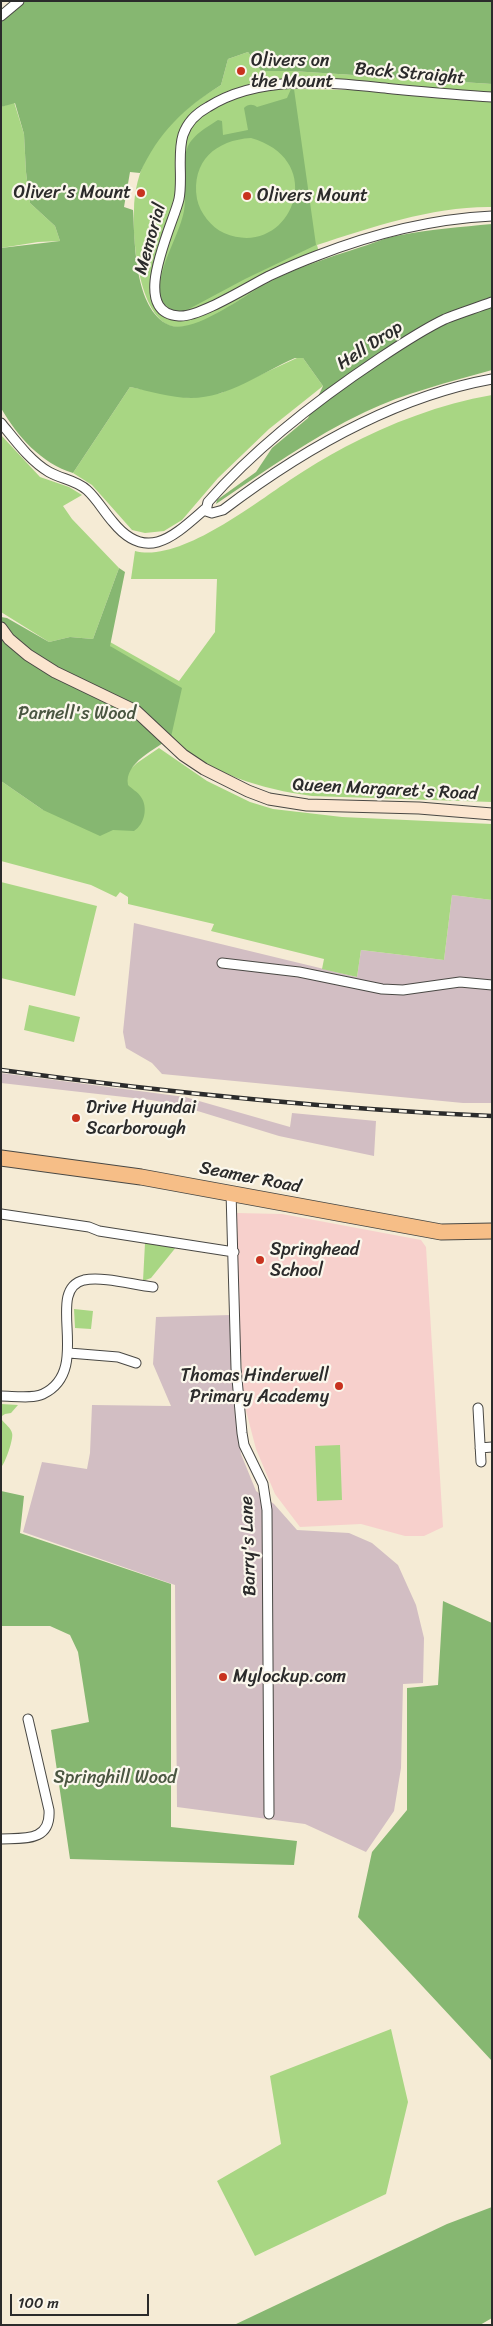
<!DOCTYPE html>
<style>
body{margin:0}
#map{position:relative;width:493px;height:2326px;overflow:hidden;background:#f5ebd5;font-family:Sriracha,sans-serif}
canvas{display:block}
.frame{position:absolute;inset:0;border:2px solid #2b2b2b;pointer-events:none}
.scale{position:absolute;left:10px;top:2294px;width:139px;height:22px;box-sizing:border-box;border:2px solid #2b2b2b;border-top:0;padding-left:6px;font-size:15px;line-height:18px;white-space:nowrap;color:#2b2b2b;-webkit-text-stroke:4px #fbf7ec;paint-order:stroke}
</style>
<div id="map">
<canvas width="493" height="2326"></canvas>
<div class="frame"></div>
<div class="scale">100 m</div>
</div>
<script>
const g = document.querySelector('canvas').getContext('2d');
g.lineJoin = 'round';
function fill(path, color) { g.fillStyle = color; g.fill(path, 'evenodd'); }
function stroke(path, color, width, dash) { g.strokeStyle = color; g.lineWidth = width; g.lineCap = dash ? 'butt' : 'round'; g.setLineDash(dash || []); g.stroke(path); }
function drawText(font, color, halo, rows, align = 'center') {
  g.font = font + ' Sriracha,sans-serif'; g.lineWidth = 4.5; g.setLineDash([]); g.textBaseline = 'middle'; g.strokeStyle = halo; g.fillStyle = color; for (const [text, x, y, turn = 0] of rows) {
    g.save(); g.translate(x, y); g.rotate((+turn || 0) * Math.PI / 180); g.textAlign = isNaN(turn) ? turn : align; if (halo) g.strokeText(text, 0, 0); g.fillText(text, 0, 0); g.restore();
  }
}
const built = new Path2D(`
 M 237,1213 L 282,1214 L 421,1240 L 426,1247 L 443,1527 L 424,1536 L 405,1536 L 361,1524 L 300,1527 L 275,1494 L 256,1449 L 244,1403 L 238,1308 Z`);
const industrial = new Path2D(`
 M 452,895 L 492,900 L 492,1103 L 463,1103 L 162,1074 L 152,1063 L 126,1048 L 123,1032 L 134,923 L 357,977 L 361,950 L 444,960 Z
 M 1,1073 L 185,1097 L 290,1127 L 292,1113 L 376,1121 L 374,1156 L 279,1136 L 178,1105 L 151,1100 L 1,1083 Z
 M 231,1315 L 234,1406 L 241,1454 L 256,1491 L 274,1504 L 297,1530 L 349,1533 L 372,1543 L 398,1565 L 416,1605 L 424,1638 L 423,1683 L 403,1684 L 401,1768 L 394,1811 L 366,1852 L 305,1824 L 177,1807 L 175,1585 L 23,1532 L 42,1462 L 87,1469 L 90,1453 L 92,1405 L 171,1406 L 153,1364 L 156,1317 Z`);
const green = new Path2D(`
 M 248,52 L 261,71 L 292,71 L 492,84 L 492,94 L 345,80 L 293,81 L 294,89 L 355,90 L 492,102 L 492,207 C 434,206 372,227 317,245 L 321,260 C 302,268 283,276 265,285 C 240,297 206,328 177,327 C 139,325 132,238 134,210 C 134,192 139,171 148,155 C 165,124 191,103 221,85 L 228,59 Z
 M 14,102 L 24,134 L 26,172 L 30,203 L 55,226 L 60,241 L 38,242 L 1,248 L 1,107 Z
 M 299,357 L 303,358 L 323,386 L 269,429 L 218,478 L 182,520 L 164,531 L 145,533 L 132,530 L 92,485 L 73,473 L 130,387 L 189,398 L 221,393 Z
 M 492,395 L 492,802 L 312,796 C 261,789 210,774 172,738 C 164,731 159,719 153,710 C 138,688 124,667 110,646 L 110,642 L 179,681 L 215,632 L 217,579 L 131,579 L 135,551 C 179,563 254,504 290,480 C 308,468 326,457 345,447 C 391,423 440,404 492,395 Z
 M 1,435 L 40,477 L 69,487 L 82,495 L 63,506 L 72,519 L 119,568 L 93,639 L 70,637 L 49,642 L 1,612 Z
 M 159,748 L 207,781 L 250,802 L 273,809 L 342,817 L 492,824 L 492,900 L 452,895 L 444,960 L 361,950 L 357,977 L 322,969 L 324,959 L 211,931 L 214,924 L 128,904 L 128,897 L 120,892 L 116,897 L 91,885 L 1,861 L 1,781 L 43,810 L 125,774 L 137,763 Z
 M 1,882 L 97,906 L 75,996 L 1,978 Z
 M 29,1005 L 80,1017 L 74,1042 L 24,1030 Z
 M 145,1243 L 177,1246 L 151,1278 L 143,1281 Z
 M 74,1309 L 93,1311 L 91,1329 L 75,1328 Z
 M 1,1404 L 18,1405 L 11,1413 L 5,1414 L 2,1416 L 2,1420 C 5,1424 11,1428 12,1433 C 14,1438 5,1464 1,1467 Z
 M 340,1445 L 342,1500 L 317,1501 L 315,1446 Z
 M 391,2029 L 408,2102 L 386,2194 L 255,2256 L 217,2181 L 281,2144 L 270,2076 Z`);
const forest = new Path2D(`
 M 25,1 L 492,1 L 492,84 L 292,71 L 261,71 L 248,52 L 228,59 L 221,85 C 183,109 159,132 140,173 L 130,172 L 124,207 L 133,210 C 135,242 134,309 169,325 C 192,335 242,297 262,286 C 293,269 327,258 361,247 C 374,243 387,237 401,235 C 431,229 461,227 492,224 L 492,370 C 449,382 405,393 365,412 C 312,437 265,471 216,504 L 217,500 L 256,472 L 272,448 L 308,418 L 323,386 L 303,358 L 295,358 C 262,372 229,398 191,398 C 171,398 149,391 130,387 L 73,473 C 42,464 17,436 1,408 L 1,248 L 60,241 L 55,226 L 30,203 L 26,172 L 24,134 L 15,103 L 1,107 L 1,21 Z
 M 291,89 L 294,89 L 316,245 L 245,279 L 187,310 C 177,313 166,309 161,299 C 155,270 178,240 184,211 C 188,190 180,168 187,149 C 191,136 207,127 218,120 L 222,121 L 223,135 L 248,130 L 244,108 C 248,104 253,104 257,107 L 287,98 ZM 251,138 C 332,161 289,261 224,233 C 211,227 200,213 197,199 C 191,161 216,140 251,138 Z
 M 119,568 L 125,572 L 110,646 L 182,688 L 171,737 C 156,750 124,762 128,785 C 132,789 138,792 141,797 C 148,807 145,824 134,831 L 113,830 L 100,836 L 43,810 L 1,781 L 1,617 L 7,618 L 49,642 L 70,637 L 93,639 Z
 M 1,1491 L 24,1496 L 20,1533 L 171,1584 L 171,1827 L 297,1841 L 294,1865 L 70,1859 L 51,1730 L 89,1722 L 78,1652 L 70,1635 L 50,1626 L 1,1626 Z
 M 443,1601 L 492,1623 L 492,2061 L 358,1917 L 372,1852 L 407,1810 L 407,1688 L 438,1685 Z
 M 492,2207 L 492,2318 L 480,2325 L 234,2325 L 447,2224 Z`);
const street = new Path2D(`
 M 1,16 L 19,1
 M 492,97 C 459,95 426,92 393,89 C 333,83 262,73 208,107 C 197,113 187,123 183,135 C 177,154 183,179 179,199 C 174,223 127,313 179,316 C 198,318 249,286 269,276 C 284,269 300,262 316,256 C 372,234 432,219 492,216
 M 492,302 C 476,308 460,313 445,319 C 422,330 401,344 380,358 C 317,400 257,446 208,502 L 206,511 L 212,513 L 223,510 C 302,450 393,397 492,379
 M 1,423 C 15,440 30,461 49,472 C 61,479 76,480 87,490 C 97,499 104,512 113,522 C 147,564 175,535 205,509
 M 222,963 L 299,972 L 382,989 L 403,990 L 460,982 L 492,985
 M 231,1192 L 236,1368 L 242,1433 L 244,1445 L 263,1484 L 267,1510 L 269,1814
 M 1,1214 L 89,1227 L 99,1231 L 234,1252
 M 69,1353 L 118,1357 L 136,1363
 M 1,1396 C 13,1396 33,1399 43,1394 C 94,1370 43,1290 84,1280 C 103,1276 134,1285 153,1287
 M 478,1408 L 481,1462
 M 480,1448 L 492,1447
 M 1,1839 C 24,1838 51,1842 49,1810 L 28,1719`);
const secondary = new Path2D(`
 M 1,628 L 9,639 L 28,655 L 55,672 L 136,711 L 183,755 L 204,769 L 248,791 L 269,799 L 307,805 L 419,808 L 492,814`);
const highway = new Path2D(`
 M 1,1158 L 141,1177 L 441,1232 L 492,1231`);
const rail = new Path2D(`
 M 1,1070 C 163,1092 328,1109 492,1116`);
const markers = [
 [241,71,5,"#c8321e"],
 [141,193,5,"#c8321e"],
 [247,196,5,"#c8321e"],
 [76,1118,5,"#c8321e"],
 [260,1260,5,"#c8321e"],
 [339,1386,5,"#c8321e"],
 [223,1677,5,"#c8321e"]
];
const poiNames = [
 ["Olivers on",251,61],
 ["the Mount",251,82],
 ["Oliver's Mount",131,193,"right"],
 ["Olivers Mount",257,196],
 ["Drive Hyundai",86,1108],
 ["Scarborough",86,1129],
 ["Springhead",270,1250],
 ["School",270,1271],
 ["Thomas Hinderwell",329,1376,"right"],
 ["Primary Academy",329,1397,"right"],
 ["Mylockup.com",233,1677]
];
const streetNames = [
 ["Back Straight",410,74,5],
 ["Memorial",151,239,-74],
 ["Hell Drop",370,346,-33],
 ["Queen Margaret's Road",385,790,3],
 ["Seamer Road",250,1178,11],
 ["Barry's Lane",249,1546,-92]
];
const parkNames = [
 ["Parnell's Wood",77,714],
 ["Springhill Wood",115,1778]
];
fill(built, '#f7d0cc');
fill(industrial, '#d2bec3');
fill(green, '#a8d683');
fill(forest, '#86b771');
stroke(street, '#494844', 11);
stroke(secondary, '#494844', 13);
stroke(highway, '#494844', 17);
stroke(street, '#fff', 9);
stroke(secondary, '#fbe5cf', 11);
stroke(highway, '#f6be87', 15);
stroke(rail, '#2b2b2b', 4.5);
stroke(rail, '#fbf7ec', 2.5, [8]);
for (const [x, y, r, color] of markers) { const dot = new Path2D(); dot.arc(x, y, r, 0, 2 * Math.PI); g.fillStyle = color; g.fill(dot); stroke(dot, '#fbf7ec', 2); }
drawText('18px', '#2b2b2b', '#fbf7ec', poiNames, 'left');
drawText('18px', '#2b2b2b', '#fbf7ec', streetNames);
drawText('18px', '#4a5641', '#fbf7ec', parkNames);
</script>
